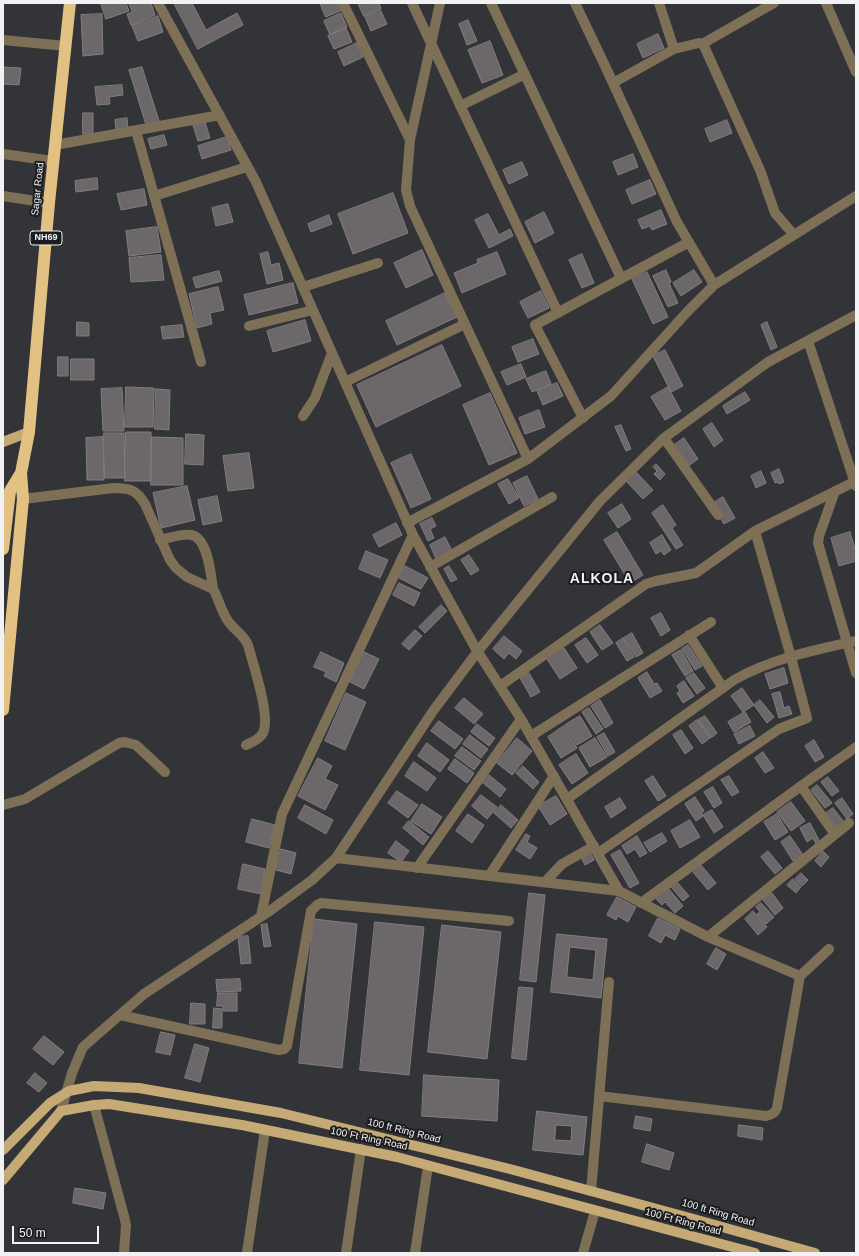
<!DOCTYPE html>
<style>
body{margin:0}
#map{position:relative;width:859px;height:1256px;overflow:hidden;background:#333438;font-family:Helvetica,sans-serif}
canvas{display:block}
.frame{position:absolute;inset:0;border:4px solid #f1f2f4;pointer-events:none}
.scale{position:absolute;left:12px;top:1226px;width:87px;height:18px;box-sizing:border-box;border:2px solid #f1f2f4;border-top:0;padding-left:5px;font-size:12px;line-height:14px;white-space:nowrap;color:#f1f2f4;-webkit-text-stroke:3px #1b1c1e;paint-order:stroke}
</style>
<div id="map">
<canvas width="859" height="1256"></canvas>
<div class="frame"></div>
<div class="scale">50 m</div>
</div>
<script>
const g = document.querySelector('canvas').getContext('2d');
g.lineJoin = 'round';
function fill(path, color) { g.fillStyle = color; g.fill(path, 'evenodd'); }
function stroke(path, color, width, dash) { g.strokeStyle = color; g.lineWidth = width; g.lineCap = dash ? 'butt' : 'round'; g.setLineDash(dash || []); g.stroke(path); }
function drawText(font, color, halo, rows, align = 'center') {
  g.font = font + ' Helvetica,sans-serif'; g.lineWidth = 4; g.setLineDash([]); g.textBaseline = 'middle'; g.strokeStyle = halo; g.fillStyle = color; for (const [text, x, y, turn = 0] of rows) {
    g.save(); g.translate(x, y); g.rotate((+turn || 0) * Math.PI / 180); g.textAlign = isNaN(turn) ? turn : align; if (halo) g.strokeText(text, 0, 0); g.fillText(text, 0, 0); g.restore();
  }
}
const building = new Path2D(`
 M 101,3 L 126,3 L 129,11 L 106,19 Z
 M 129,3 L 151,3 L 155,15 L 131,25 L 127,14 L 132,12 Z
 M 174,3 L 192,3 L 206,30 L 237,13 L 243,25 L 198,49 Z
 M 320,3 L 341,3 L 344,9 L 326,17 Z
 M 358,3 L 379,3 L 381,9 L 364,16 Z
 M 381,11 L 387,24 L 371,31 L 365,17 Z
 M 341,13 L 347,27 L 330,35 L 324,21 Z
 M 102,14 L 103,54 L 83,56 L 81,15 Z
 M 158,16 L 163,32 L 138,41 L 132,26 Z
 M 468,20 L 477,41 L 467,45 L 459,24 Z
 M 346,28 L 352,42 L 334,49 L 328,36 Z
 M 658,34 L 664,48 L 643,58 L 637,44 Z
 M 490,41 L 503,75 L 482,83 L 468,50 Z
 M 357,43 L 363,57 L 344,66 L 338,52 Z
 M 3,67 L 21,68 L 19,85 L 3,84 Z
 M 142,67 L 159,121 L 146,125 L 129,70 Z
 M 122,85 L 123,95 L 109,97 L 110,104 L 97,105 L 95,87 Z
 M 83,113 L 93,113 L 93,134 L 83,134 Z
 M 127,118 L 128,129 L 116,130 L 115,120 Z
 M 727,120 L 732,133 L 710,142 L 705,129 Z
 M 205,122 L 210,138 L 198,141 L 193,125 Z
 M 164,135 L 167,145 L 151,149 L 148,139 Z
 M 227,137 L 231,150 L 202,159 L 198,146 Z
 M 633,154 L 638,167 L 618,175 L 613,162 Z
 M 522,162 L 528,175 L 509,184 L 503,170 Z
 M 97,178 L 98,189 L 76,192 L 75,181 Z
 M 650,180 L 656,194 L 632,204 L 626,190 Z
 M 144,189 L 147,205 L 121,210 L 117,194 Z
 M 393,193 L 408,233 L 353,254 L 338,214 Z
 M 228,204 L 233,222 L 216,226 L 212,208 Z
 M 661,210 L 667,224 L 652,230 L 650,226 L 642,229 L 638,220 Z
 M 544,212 L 554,233 L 535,243 L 525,222 Z
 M 488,214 L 499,235 L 510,229 L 513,236 L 489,248 L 475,220 Z
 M 329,215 L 332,224 L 311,232 L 308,224 Z
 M 157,227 L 161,252 L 129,256 L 126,231 Z
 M 422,250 L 433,275 L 406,288 L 394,263 Z
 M 268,252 L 271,265 L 279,263 L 283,280 L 267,284 L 260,254 Z
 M 497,252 L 506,274 L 462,293 L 454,273 L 478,263 L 477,260 Z
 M 582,254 L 594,283 L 582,288 L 569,260 Z
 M 161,255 L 164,280 L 131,282 L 129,258 Z
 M 666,270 L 671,282 L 669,283 L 678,303 L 668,307 L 653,276 Z
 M 694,270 L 702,282 L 681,296 L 673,283 Z
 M 219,271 L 222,281 L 196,288 L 193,278 Z
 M 647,272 L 668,317 L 653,324 L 632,279 Z
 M 293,283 L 298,303 L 249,315 L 244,295 Z
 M 218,287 L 224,310 L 210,313 L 212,324 L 197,328 L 189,294 Z
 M 541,291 L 549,308 L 528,318 L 520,302 Z
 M 445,293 L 457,317 L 397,345 L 386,321 Z
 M 305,320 L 311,341 L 273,352 L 267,331 Z
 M 77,322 L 89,323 L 89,336 L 77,336 Z
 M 767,322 L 777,347 L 771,350 L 761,325 Z
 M 182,325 L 184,337 L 163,339 L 161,327 Z
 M 533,339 L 539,354 L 518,362 L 512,347 Z
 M 442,345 L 461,386 L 376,427 L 357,385 Z
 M 665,350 L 683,386 L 671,392 L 653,356 Z
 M 58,357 L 68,357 L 68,376 L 58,376 Z
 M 71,359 L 94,359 L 94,380 L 71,380 Z
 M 521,364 L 526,377 L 507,385 L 501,372 Z
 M 546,371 L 551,384 L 532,392 L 526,379 Z
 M 557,383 L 563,396 L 543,405 L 537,391 Z
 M 126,387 L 154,388 L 153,427 L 125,427 Z
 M 668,387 L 681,411 L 665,420 L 651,397 Z
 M 122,388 L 124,431 L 103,431 L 101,389 Z
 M 156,389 L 170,390 L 169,430 L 155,429 Z
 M 745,392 L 750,400 L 727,414 L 723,406 Z
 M 490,393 L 517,453 L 489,465 L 463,405 Z
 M 539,410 L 545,427 L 525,434 L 519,418 Z
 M 712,423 L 723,440 L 714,447 L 703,429 Z
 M 621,425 L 631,449 L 626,451 L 615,427 Z
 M 126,432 L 151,432 L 151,481 L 125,481 Z
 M 104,433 L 124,433 L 125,478 L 105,478 Z
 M 186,434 L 204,435 L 203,465 L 185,464 Z
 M 103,437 L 104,480 L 87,480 L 86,438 Z
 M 152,437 L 183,438 L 183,485 L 151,485 Z
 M 684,438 L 698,459 L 688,466 L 674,445 Z
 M 249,453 L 254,488 L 228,491 L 223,456 Z
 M 411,454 L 431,499 L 411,508 L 391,463 Z
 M 656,464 L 665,474 L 660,480 L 654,474 L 657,471 L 653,467 Z
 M 779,469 L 784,482 L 779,484 L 778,482 L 775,483 L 771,473 Z
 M 761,471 L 766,483 L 756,488 L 751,476 Z
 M 636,472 L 653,490 L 643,499 L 626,481 Z
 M 527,476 L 538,499 L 524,506 L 513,483 Z
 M 508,479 L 519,498 L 509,504 L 498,484 Z
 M 187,486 L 195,520 L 161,528 L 153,493 Z
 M 217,496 L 222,521 L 203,525 L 198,500 Z
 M 723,497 L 735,518 L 724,524 L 712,504 Z
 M 622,504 L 631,519 L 618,528 L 608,513 Z
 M 663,505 L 676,525 L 672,528 L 683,545 L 676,549 L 652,513 Z
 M 432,518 L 436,526 L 430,529 L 434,538 L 428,541 L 420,524 Z
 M 396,523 L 402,535 L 379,547 L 373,535 Z
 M 617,532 L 643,575 L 630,583 L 604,540 Z
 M 850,532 L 856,552 L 856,561 L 839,566 L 831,538 Z
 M 662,535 L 671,550 L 664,555 L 661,551 L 656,554 L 650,543 Z
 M 445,537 L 452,551 L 436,559 L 430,545 Z
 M 366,551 L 388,560 L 380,578 L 359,569 Z
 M 469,555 L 479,570 L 471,575 L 461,560 Z
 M 405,566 L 428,578 L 421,589 L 399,578 Z
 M 449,566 L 457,579 L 451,582 L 444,569 Z
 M 399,583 L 420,593 L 414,606 L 393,595 Z
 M 441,605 L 447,611 L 425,633 L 419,627 Z
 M 661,613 L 670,630 L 661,636 L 651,618 Z
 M 600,625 L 613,643 L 602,650 L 590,632 Z
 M 415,630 L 422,636 L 409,650 L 402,644 Z
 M 632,633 L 643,653 L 636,657 L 624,638 Z
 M 504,636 L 522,651 L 516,659 L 509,653 L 504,659 L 493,649 Z
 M 586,638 L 598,655 L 587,663 L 575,645 Z
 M 623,638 L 634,657 L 627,661 L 616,643 Z
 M 688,645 L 702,666 L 695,670 L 682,649 Z
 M 564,648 L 577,668 L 560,679 L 547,659 Z
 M 681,650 L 693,671 L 685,676 L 672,655 Z
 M 321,652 L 344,663 L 336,682 L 324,676 L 326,672 L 314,667 Z
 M 364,652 L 379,659 L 364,689 L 350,682 Z
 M 784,668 L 788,683 L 770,689 L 765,674 Z
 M 647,672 L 654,684 L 657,683 L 662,691 L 650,698 L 638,678 Z
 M 529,673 L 540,692 L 531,697 L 520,678 Z
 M 694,673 L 705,688 L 697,694 L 686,678 Z
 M 684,681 L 694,696 L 683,703 L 677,693 L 680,691 L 677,686 Z
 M 742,688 L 754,705 L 743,712 L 731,696 Z
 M 780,692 L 784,708 L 789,706 L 792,714 L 779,718 L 772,694 Z
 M 346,693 L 366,702 L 345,750 L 325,741 Z
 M 464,698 L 483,714 L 474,724 L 455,708 Z
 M 600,700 L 613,723 L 605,728 L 591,706 Z
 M 760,700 L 774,717 L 767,723 L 754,705 Z
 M 589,708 L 603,729 L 596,734 L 582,712 Z
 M 745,712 L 751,722 L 734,732 L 728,722 Z
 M 580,716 L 592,736 L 577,745 L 565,725 Z
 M 705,716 L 717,733 L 711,738 L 698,720 Z
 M 697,720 L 710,738 L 702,744 L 689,726 Z
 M 439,721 L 463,739 L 455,749 L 431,731 Z
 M 477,724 L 495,738 L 489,746 L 471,732 Z
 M 564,726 L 577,748 L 561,758 L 548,737 Z
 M 750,726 L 755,736 L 739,744 L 734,734 Z
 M 681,730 L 693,748 L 685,754 L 673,735 Z
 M 604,733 L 615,752 L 608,756 L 597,737 Z
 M 470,735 L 488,749 L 481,758 L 463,744 Z
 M 517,738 L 532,751 L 512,775 L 497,763 Z
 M 595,738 L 607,757 L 590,767 L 579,748 Z
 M 814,740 L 824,757 L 815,762 L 805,746 Z
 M 427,743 L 449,760 L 440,772 L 418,756 Z
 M 462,747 L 481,761 L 474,770 L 455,756 Z
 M 763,752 L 774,768 L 765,773 L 755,758 Z
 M 576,754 L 588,773 L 572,784 L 559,765 Z
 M 318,758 L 332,766 L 325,779 L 338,785 L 325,810 L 298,796 Z
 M 455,759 L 474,773 L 467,783 L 448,769 Z
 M 414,762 L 436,778 L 427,791 L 405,776 Z
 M 523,766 L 539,782 L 533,789 L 516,773 Z
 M 489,775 L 506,789 L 500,797 L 482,782 Z
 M 653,776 L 666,796 L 658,801 L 645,781 Z
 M 729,776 L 739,792 L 732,796 L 721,780 Z
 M 828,777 L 839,791 L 832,796 L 821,782 Z
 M 817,785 L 832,803 L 825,808 L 811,790 Z
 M 713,787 L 722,803 L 714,808 L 704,792 Z
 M 397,791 L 418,805 L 408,818 L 388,803 Z
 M 481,795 L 497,807 L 487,819 L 472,806 Z
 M 556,796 L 567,814 L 550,825 L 538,806 Z
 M 695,797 L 704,811 L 701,813 L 703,816 L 696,821 L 685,804 Z
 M 620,798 L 626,808 L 611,818 L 605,807 Z
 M 842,798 L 853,814 L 847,819 L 835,803 Z
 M 791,802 L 805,821 L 791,831 L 777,812 Z
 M 422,804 L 442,817 L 431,834 L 411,821 Z
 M 305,805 L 333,820 L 326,834 L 298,818 Z
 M 501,805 L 518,820 L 511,828 L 494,813 Z
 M 833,808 L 844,822 L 837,828 L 825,814 Z
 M 712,810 L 723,827 L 714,833 L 703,815 Z
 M 468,814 L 484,825 L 472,843 L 456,831 Z
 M 777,814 L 788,832 L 775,840 L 764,822 Z
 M 252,819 L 275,825 L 269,848 L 246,842 Z
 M 690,820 L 700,837 L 680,848 L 671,831 Z
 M 409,821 L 429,837 L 423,845 L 403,828 Z
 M 810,823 L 820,842 L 816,844 L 813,838 L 807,842 L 800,828 Z
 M 662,833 L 667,841 L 650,852 L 644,843 Z
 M 526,834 L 530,836 L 527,842 L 537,848 L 530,859 L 516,850 Z
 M 637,836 L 647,853 L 640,857 L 635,849 L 627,854 L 622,846 Z
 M 790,836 L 803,855 L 793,861 L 781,842 Z
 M 396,841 L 409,851 L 401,862 L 388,853 Z
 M 281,849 L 296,853 L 291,874 L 276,870 Z
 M 589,850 L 594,860 L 585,865 L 580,855 Z
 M 620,850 L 639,883 L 630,888 L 611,855 Z
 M 768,851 L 782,868 L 775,874 L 761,857 Z
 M 823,851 L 829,857 L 821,867 L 815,861 Z
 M 243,864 L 265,869 L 261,894 L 238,889 Z
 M 701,865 L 716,883 L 708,890 L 693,872 Z
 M 801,873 L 808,880 L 802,886 L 795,879 Z
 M 793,879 L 801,887 L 796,893 L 787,885 Z
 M 677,882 L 689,896 L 683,901 L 671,887 Z
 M 668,888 L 683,906 L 675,913 L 665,902 L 662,905 L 656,899 Z
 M 529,893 L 545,895 L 536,982 L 520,980 Z
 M 772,893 L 783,908 L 775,915 L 763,900 Z
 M 617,897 L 636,907 L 628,922 L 618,916 L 616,920 L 607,915 Z
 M 761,903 L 774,917 L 766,924 L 757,914 L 760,912 L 756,907 Z
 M 753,911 L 767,927 L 758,935 L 745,919 Z
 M 658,918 L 680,929 L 675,940 L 665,935 L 661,943 L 649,936 Z
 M 314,919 L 357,924 L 342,1068 L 299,1063 Z
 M 375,922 L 424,927 L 409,1075 L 360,1070 Z
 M 267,924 L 271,946 L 264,947 L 261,925 Z
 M 442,925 L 501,932 L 487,1059 L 428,1052 Z
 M 557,934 L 607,939 L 601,998 L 551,992 Z
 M 248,936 L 251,963 L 241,964 L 238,937 Z
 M 570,947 L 596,950 L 593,980 L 567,977 Z
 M 716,948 L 726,954 L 717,970 L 707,964 Z
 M 240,979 L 241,991 L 217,992 L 216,980 Z
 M 519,987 L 533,988 L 526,1060 L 512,1058 Z
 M 218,993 L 237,993 L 237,1011 L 223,1011 L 223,1006 L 217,1006 Z
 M 191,1003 L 205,1004 L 205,1024 L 190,1024 Z
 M 214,1008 L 222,1009 L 222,1028 L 213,1028 Z
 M 161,1032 L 175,1035 L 170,1055 L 156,1052 Z
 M 44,1036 L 64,1052 L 53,1065 L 33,1049 Z
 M 195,1044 L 209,1048 L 200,1082 L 185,1078 Z
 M 35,1073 L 47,1083 L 39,1092 L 27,1083 Z
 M 424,1075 L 499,1080 L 497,1121 L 422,1116 Z
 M 537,1111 L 587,1117 L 583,1155 L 533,1150 Z
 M 636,1116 L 652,1119 L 650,1131 L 634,1128 Z
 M 556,1125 L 572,1126 L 571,1141 L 555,1140 Z
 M 739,1125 L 763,1128 L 762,1140 L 738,1136 Z
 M 647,1144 L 674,1153 L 669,1170 L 642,1162 Z
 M 75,1188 L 106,1193 L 103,1209 L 73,1203 Z`);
const minor = new Path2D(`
 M 158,3 L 256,182 L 413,535 L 476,649 L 521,719 L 619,891
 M 343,3 L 410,140
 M 412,3 L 558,313
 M 440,3 L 410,140 L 406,190 L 410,206 L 528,459
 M 491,3 L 621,278
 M 575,3 L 606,68 L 677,222 L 714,285
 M 826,3 L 856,72
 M 3,40 L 66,46
 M 702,44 L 774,3
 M 674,49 L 699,43 L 702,44 L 704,46 L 760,170 L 775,213 L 794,235
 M 613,83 L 674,49 L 659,3
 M 460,106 L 525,74
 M 136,131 L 201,362
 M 55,145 L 220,115
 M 3,154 L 53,161
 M 3,196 L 49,203
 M 154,196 L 247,167
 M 303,287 L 378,263
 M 249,326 L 313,310
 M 808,341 L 856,486
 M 345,382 L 465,324
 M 303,416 L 315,398 L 332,353
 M 583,418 L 535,325 L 689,242
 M 664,438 L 718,515
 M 835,491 L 819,536 L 818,543 L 856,673
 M 23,499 L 113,488 C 129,488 136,489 145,504 L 170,560 L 176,568 L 187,577 L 213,589 C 219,599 221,611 228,621 C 234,630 244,635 248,645 C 253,664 271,716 263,733 C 259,740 252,742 246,745
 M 407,523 L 528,459 L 611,396 L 688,311 L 714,285 L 856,196
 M 160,540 C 170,538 182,533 192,535 C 208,539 211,575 213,589
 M 430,567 L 552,497
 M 689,635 L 723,688
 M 500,686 L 646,584 L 656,581 L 696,573 L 755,531 L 856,481
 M 531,736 L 711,622
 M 801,786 L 834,833
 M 567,799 L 734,680 C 771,659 814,650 856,641
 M 3,805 L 25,799 L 119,743 L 125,742 L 136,745 L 165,772
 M 598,853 L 779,729 L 807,718 L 791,657 L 755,531
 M 336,858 L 619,891 L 708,937 L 800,976
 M 417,868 L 521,719
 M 489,876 L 554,776
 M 545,882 L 562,864 L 594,846
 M 641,903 L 801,786 L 856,747
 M 261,916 L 282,814 L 413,535
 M 708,937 L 849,823
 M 120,1015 L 279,1050 L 284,1049 L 287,1046 L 311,911 L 317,905 L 321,903 L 509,921
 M 599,1096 L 766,1116 C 772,1115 775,1113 777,1108 L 800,976 L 829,949
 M 94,1105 L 124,1216 L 126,1225 L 124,1253
 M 61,1111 L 72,1073 L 83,1047 L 144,994 L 271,910 L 312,880 L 336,858 L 433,711 L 478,651 L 600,501 L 664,438 L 768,362 L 856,315
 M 591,1191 L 609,982
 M 247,1253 L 265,1130
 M 346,1253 L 361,1149
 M 415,1253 L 428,1166
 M 583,1253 L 595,1211`);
const major = new Path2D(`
 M 3,442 L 29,432
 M 3,1150 L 50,1103 L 69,1091 L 94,1086 L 139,1088 L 281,1113 L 510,1169 L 690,1218 L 815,1253
 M 3,1180 L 61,1111 L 94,1105 L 109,1104 L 242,1125 L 397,1157 L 755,1253`);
const highway = new Path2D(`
 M 3,549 L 10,491 L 21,473
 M 3,710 L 23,499 L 21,473 L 29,432 L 49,203 L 70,3`);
const shields = [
 [46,238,32]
];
const shieldNames = [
 ["NH69",46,238]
];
const streetNames = [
 ["Sagar Road",38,189,-84],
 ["100 ft Ring Road",404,1131,14],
 ["100 Ft Ring Road",369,1139,12],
 ["100 ft Ring Road",718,1213,16],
 ["100 Ft Ring Road",683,1222,15]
];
const districtNames = [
 ["ALKOLA",602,579]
];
fill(building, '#6c6769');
stroke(building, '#827d80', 1);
stroke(minor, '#7e7057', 10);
stroke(major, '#c6aa76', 10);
stroke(highway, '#e2c182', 12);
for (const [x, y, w] of shields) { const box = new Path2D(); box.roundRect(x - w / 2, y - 7, w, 14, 3); g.fillStyle = '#1b1c1e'; g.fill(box); stroke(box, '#f1f2f4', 1); }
drawText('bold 9px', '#f1f2f4', null, shieldNames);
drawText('10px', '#f1f2f4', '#1b1c1e', streetNames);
g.letterSpacing = '1px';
drawText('bold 14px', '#f1f2f4', '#1b1c1e', districtNames);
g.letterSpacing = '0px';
</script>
